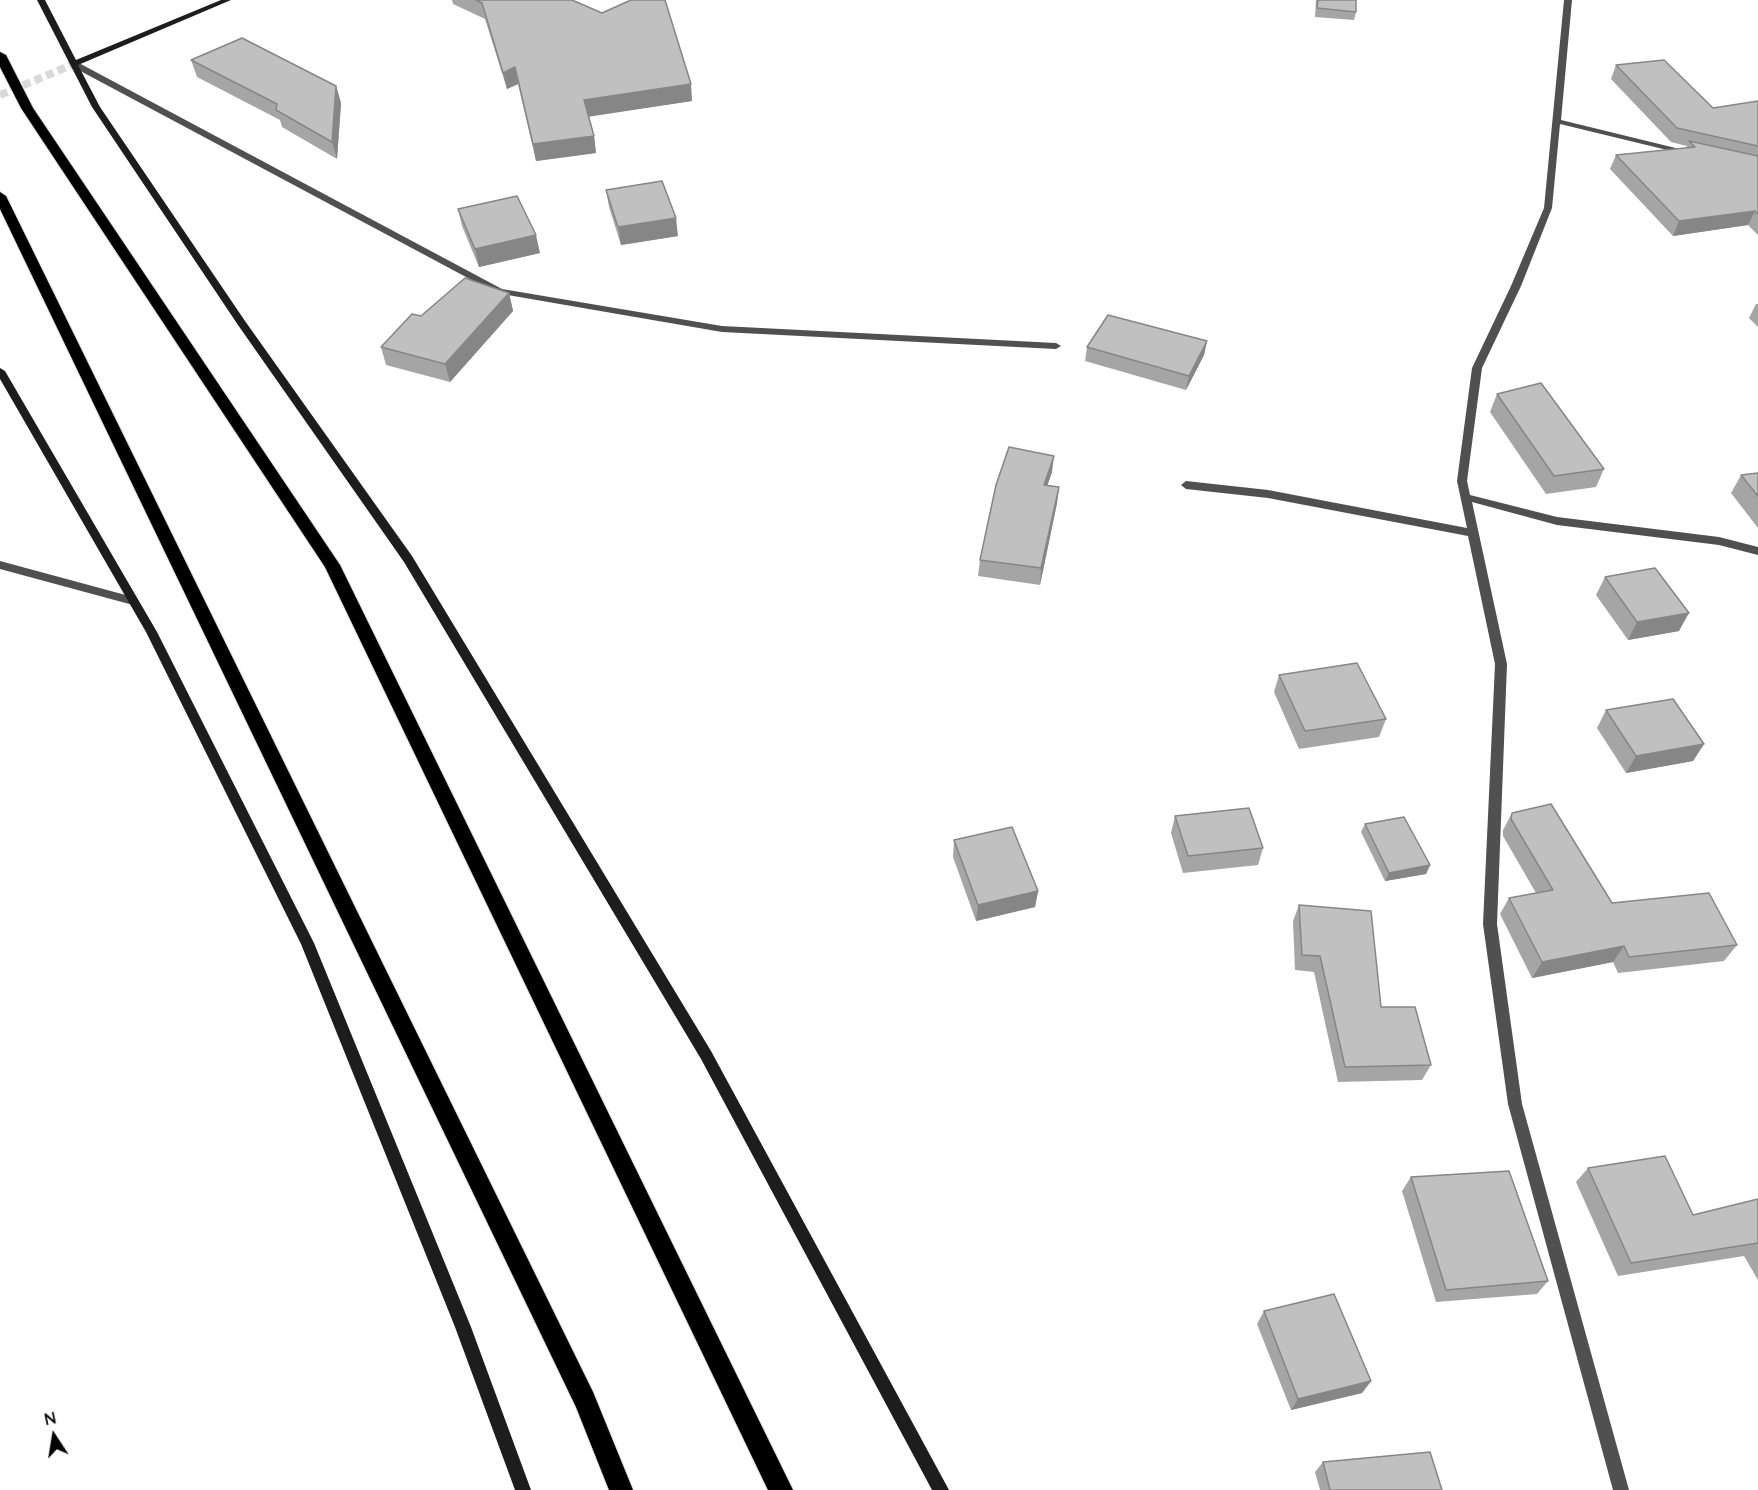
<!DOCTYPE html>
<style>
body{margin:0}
#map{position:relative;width:1758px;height:1490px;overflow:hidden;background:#fff;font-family:Quicksand,sans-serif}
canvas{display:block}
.north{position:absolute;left:24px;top:1406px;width:60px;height:60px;-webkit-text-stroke:4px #fff;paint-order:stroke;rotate:348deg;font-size:16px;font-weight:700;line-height:24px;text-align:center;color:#000}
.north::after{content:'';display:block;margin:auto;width:21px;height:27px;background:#000;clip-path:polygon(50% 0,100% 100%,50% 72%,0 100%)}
</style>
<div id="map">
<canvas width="1758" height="1490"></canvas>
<div class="north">N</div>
</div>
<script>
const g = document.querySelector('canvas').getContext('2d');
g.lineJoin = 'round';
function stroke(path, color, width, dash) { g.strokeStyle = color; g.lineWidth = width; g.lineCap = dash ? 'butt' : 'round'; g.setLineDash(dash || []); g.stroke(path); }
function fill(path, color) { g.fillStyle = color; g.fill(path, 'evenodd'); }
const secondaryTunnel = new Path2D(`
 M 0,95 L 74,64`);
const street = new Path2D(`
 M 1564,0 L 1572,0 L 1561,120 L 1696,153 L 1692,156 L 1560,124 L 1552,208 L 1521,286 L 1482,368 L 1467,481 L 1470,495 L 1557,517 L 1719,537 L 1758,547 L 1758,555 L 1719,545 L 1557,525 L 1472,502 L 1507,664 L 1497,924 L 1522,1104 L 1629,1490 L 1613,1490 L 1508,1104 L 1483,924 L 1495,664 L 1468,536 L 1268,498 L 1186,489 L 1181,485 L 1186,481 L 1268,490 L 1467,528 L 1457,481 L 1472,368 L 1511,286 L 1544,208 Z
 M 71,62 L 77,62 L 502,289 L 722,326 L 1056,343 L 1061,346 L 1056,349 L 722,332 L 496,293 L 71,66 Z
 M 0,561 L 133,597 L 139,601 L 133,605 L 0,569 Z`);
const secondary = new Path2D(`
 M 37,0 L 45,0 L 76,60 L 221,0 L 231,0 L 78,65 L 100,107 L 245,321 L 412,556 L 711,1051 L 949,1490 L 932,1490 L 701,1059 L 404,562 L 238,325 L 92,107 Z
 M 0,368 L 5,371 L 157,632 L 314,943 L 471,1327 L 531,1490 L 515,1490 L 455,1327 L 301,944 L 146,632 L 0,379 Z`);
const highway = new Path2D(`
 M 0,52 L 6,55 L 33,108 L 340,565 L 793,1490 L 768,1490 L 325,567 L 21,108 L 0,67 Z
 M 0,192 L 6,196 L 593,1392 L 633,1490 L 609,1490 L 576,1407 L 0,209 Z`);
const wall = new Path2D(`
 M 452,0 L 572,0 L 692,101 L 589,116 L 594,136 L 596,153 L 536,161 L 518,84 L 507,89 L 485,19 L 453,4 Z
 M 1316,0 L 1356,0 L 1356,12 L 1354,20 L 1315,17 Z
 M 191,60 L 336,86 L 341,103 L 337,159 L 282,127 L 280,120 L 197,77 Z
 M 1616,65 L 1713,108 L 1758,101 L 1758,235 L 1748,225 L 1673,236 L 1610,169 L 1616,155 L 1686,148 L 1687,146 L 1671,142 L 1611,79 Z
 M 606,190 L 678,236 L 621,245 L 609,207 Z
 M 458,209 L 540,253 L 479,267 L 462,226 Z
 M 509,293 L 513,311 L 450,382 L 386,365 L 381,347 Z
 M 1756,304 L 1758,304 L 1758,327 L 1749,318 Z
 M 1207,341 L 1204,355 L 1186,390 L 1085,361 L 1087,347 Z
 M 1497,394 L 1604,469 L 1596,487 L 1546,494 L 1490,412 Z
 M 1052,472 L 1047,486 L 1059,487 L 1057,503 L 1040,585 L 978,576 L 980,560 Z
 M 1758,473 L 1758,528 L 1731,493 L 1741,475 Z
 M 1605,577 L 1679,631 L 1628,640 L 1596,595 Z
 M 1279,675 L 1386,719 L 1379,737 L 1299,749 L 1274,692 Z
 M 1606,710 L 1704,744 L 1693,761 L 1626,773 L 1597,728 Z
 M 1512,813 L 1612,903 L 1737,945 L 1724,961 L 1618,973 L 1613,962 L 1532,978 L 1500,914 L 1509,898 L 1536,893 L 1503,836 L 1503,830 Z
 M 1175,816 L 1263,848 L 1258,865 L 1183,873 L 1171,833 Z
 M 1365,824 L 1430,865 L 1426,874 L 1385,881 L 1361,832 Z
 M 954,840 L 1038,891 L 1035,907 L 976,921 L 953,857 Z
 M 1299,905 L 1381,1007 L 1431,1065 L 1422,1080 L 1338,1082 L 1314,972 L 1295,970 L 1293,921 Z
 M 1588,1168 L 1693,1215 L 1758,1199 L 1758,1280 L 1744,1256 L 1618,1276 L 1576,1182 Z
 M 1411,1177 L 1548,1281 L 1537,1294 L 1436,1302 L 1402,1191 Z
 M 1264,1311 L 1371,1381 L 1362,1393 L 1291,1410 L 1257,1324 Z
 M 1323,1462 L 1442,1490 L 1320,1490 L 1315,1472 Z`);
const shadedWall = new Path2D(`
 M 515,67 L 518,84 L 507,89 L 503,73 Z
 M 691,84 L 692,101 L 587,117 L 584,100 Z
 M 336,86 L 341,103 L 337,159 L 332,142 Z
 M 594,136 L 596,153 L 536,161 L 533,144 Z
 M 1755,211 L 1748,225 L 1673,236 L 1679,221 Z
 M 676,218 L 678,236 L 621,245 L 618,227 Z
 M 536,235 L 540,253 L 479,267 L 475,249 Z
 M 509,293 L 513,311 L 450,382 L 445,364 Z
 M 1207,341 L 1204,355 L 1186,390 L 1189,376 Z
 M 1054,456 L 1052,472 L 1042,501 L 1044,485 Z
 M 1059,487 L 1057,503 L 1040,585 L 1041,568 Z
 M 1689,613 L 1679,631 L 1628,640 L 1637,622 Z
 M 1704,744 L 1693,761 L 1626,773 L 1636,756 Z
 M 1430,865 L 1426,874 L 1385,881 L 1389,873 Z
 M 1038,891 L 1035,907 L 976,921 L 978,905 Z
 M 1624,946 L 1613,962 L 1532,978 L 1542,962 Z
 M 1371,1381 L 1362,1393 L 1291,1410 L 1298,1399 Z`);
const building = new Path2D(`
 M 476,0 L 572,0 L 602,13 L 631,0 L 665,0 L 691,84 L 584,100 L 594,136 L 533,144 L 515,67 L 503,73 L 482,3 Z
 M 1318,0 L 1356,0 L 1356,12 L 1317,8 Z
 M 242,38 L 336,86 L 332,142 L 276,110 L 277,104 L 191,60 Z
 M 1664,60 L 1713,108 L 1758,101 L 1758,146 L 1677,128 L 1616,65 Z
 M 1689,141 L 1758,156 L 1758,214 L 1755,211 L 1679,221 L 1616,155 L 1695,147 Z
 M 662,181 L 676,218 L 618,227 L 606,190 Z
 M 517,196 L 536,235 L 475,249 L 458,209 Z
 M 465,278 L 509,293 L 445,364 L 381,347 L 412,314 L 421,316 Z
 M 1108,315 L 1207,341 L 1189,376 L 1087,347 Z
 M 1541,383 L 1604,469 L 1554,476 L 1497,394 Z
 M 1009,447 L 1054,456 L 1044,485 L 1059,487 L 1041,568 L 980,560 L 996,485 Z
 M 1758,473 L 1758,496 L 1741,475 Z
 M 1655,568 L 1689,613 L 1637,622 L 1605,577 Z
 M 1357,663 L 1386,719 L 1305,731 L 1279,675 Z
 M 1673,699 L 1704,744 L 1636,756 L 1606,710 Z
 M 1551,804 L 1612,903 L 1709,893 L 1737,945 L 1629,957 L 1624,946 L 1542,962 L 1509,898 L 1553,890 L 1511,819 L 1512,813 Z
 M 1249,808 L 1263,848 L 1188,856 L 1175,816 Z
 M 1404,817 L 1430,865 L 1389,873 L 1365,824 Z
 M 1012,827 L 1038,891 L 978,905 L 954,840 Z
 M 1299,905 L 1371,911 L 1381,1007 L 1415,1007 L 1431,1065 L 1345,1067 L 1320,956 L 1302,955 Z
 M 1665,1156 L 1693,1215 L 1758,1199 L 1758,1243 L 1631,1263 L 1588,1168 Z
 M 1509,1171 L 1548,1281 L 1446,1290 L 1411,1177 Z
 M 1334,1294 L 1371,1381 L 1298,1399 L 1264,1311 Z
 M 1430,1452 L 1442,1490 L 1330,1490 L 1323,1462 Z`);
stroke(secondaryTunnel, '#d9d9d9', 8, [8, 4.5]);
stroke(highway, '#dbdbdb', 2);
fill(street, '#505050');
fill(secondary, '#1d1d1d');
fill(highway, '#000');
fill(wall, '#a5a5a5');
fill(shadedWall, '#868686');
fill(building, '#c0c0c0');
stroke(building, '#868686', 1.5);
</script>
